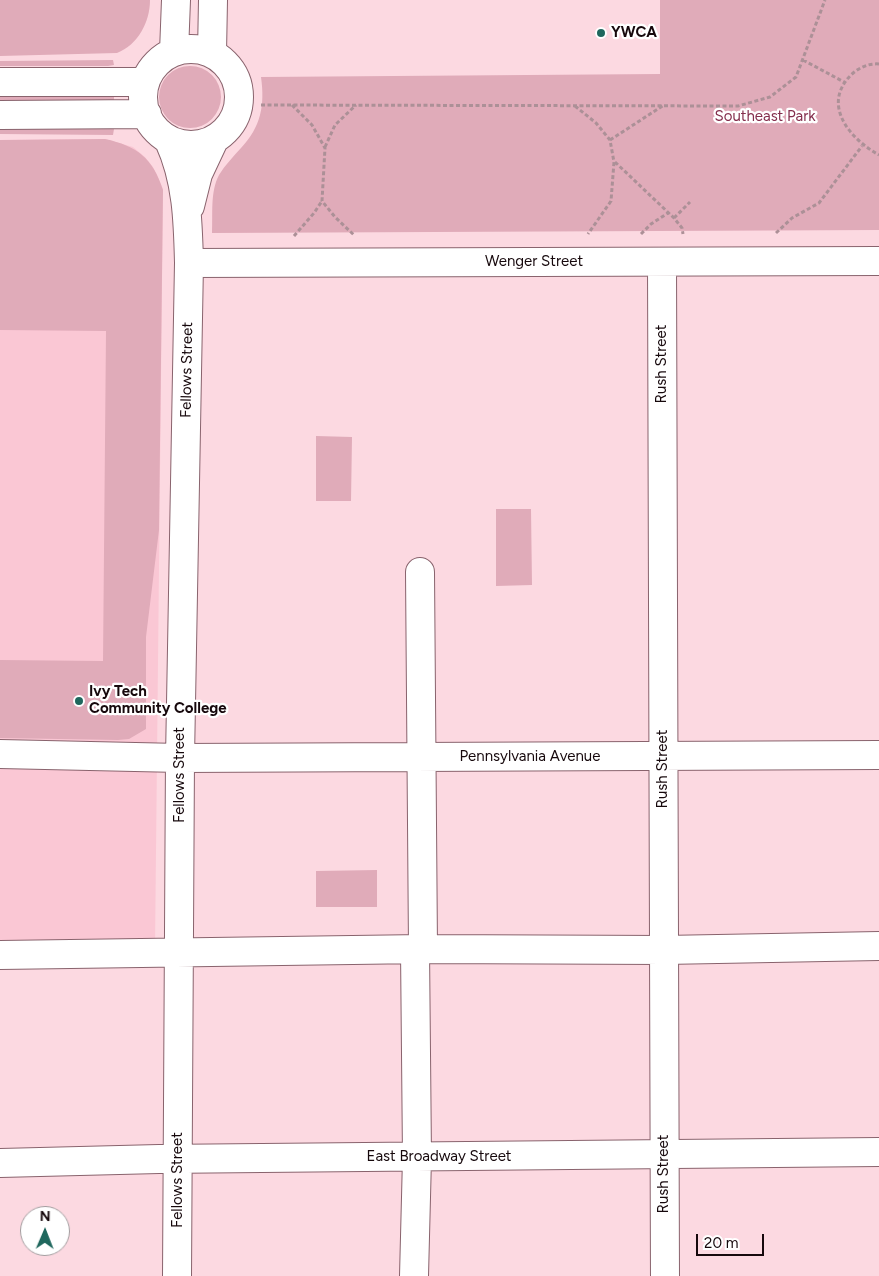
<!DOCTYPE html>
<style>
body{margin:0}
#map{position:relative;width:879px;height:1276px;overflow:hidden;background:#fcd9e1;font-family:Figtree,sans-serif}
canvas{display:block}
.north{position:absolute;left:20px;top:1206px;width:50px;height:50px;box-sizing:border-box;background:#fff;border:1px solid #a29c9e;border-radius:50%;rotate:1deg;font-size:14px;font-weight:700;line-height:20px;text-align:center;color:#16080c}
.north::after{content:'';display:block;margin:auto;width:18px;height:22px;background:#1f675d;clip-path:polygon(50% 0,100% 100%,50% 72%,0 100%)}
.scale{position:absolute;left:696px;top:1234px;width:68px;height:22px;box-sizing:border-box;border:2px solid #16080c;border-top:0;padding-left:6px;font-size:15px;line-height:18px;white-space:nowrap;color:#16080c;-webkit-text-stroke:4px #fff;paint-order:stroke}
</style>
<div id="map">
<canvas width="879" height="1276"></canvas>
<div class="north">N</div>
<div class="scale">20 m</div>
</div>
<script>
const g = document.querySelector('canvas').getContext('2d');
g.lineJoin = 'round';
function fill(path, color) { g.fillStyle = color; g.fill(path, 'evenodd'); }
function stroke(path, color, width, dash) { g.strokeStyle = color; g.lineWidth = width; g.lineCap = dash ? 'butt' : 'round'; g.setLineDash(dash || []); g.stroke(path); }
function drawText(font, color, halo, rows, align = 'center') {
  g.font = font + ' Figtree,sans-serif'; g.lineWidth = 4.5; g.setLineDash([]); g.textBaseline = 'middle'; g.strokeStyle = halo; g.fillStyle = color; for (const [text, x, y, turn = 0] of rows) {
    g.save(); g.translate(x, y); g.rotate((+turn || 0) * Math.PI / 180); g.textAlign = isNaN(turn) ? turn : align; if (halo) g.strokeText(text, 0, 0); g.fillText(text, 0, 0); g.restore();
  }
}
const built = new Path2D(`
 M 105,139 L 133,147 L 145,157 L 153,167 L 163,189 L 155,946 L 0,947 L 0,140 Z`);
const green = new Path2D(`
 M 0,0 L 150,0 C 150,22 138,45 117,53 L 0,56 Z
 M 660,0 L 879,0 L 879,230 L 212,233 C 213,214 210,192 219,175 C 225,165 233,157 241,148 C 261,127 265,105 261,77 L 660,74 Z
 M 113,60 L 114,65 L 108,66 L 0,66 L 0,61 Z
 M159 97a31 31 0 1 1 62 0a31 31 0 1 1-62 0Z
 M 114,92 L 114,102 L 0,103 L 0,93 Z
 M 65,128 L 114,129 L 113,135 L 0,134 L 0,129 Z
 M 105,139 C 137,146 153,158 163,190 L 159,530 L 146,637 L 146,729 L 129,739 L 118,740 L 0,738 L 0,660 L 103,661 L 106,331 L 0,330 L 0,140 Z
 M 316,436 L 352,437 L 351,501 L 316,501 Z
 M 496,509 L 531,509 L 532,585 L 496,586 Z
 M 377,870 L 377,907 L 316,907 L 316,871 Z`);
const path = new Path2D(`
 M 803,60 L 844,82
 M 879,64 C 869,63 858,68 851,75 C 821,105 850,139 879,155
 M 261,105 L 738,106 L 770,97 L 796,77 L 825,0
 M 292,105 L 312,125 L 325,148 L 322,201 L 335,217 L 355,236
 M 575,106 L 596,123 L 610,140 L 614,162 L 611,201 L 588,234
 M 610,140 L 664,105
 M 325,147 L 335,125 L 356,105
 M 615,162 L 674,218 L 682,228 L 683,234
 M 674,218 L 690,202
 M 776,233 L 792,218 L 819,203 L 862,146
 M 641,234 L 651,224 L 668,213
 M 294,236 L 314,213 L 322,201`);
const minor = new Path2D(`
 M143 97a48 48 0 1 1 96 0a48 48 0 1 1-96 0Z
 M 174,52 L 176,0
 M 212,53 L 213,0
 M 0,82 L 145,82
 M 0,115 L 147,114
 M 169,141 C 187,180 188,221 189,263 L 180,758 L 177,1276
 M 190,206 L 198,174 L 214,140
 M 662,262 L 665,1276
 M 189,263 L 879,261
 M 420,572 L 423,949
 M 0,754 L 180,758 L 879,755
 M 0,955 L 423,949 L 664,950 L 879,946
 M 0,1163 L 159,1159 L 879,1152
 M 414,1276 L 417,1158 L 415,949`);
const markers = [
 [601,33,5,"#1f675d"],
 [79,701,5,"#1f675d"]
];
const poiNames = [
 ["YWCA",611,33],
 ["Ivy Tech",89,692],
 ["Community College",89,709]
];
const parkNames = [
 ["Southeast Park",765,117]
];
const streetNames = [
 ["Wenger Street",534,262],
 ["Rush Street",662,364,-90],
 ["Fellows Street",187,370,-89],
 ["Pennsylvania Avenue",530,757],
 ["Rush Street",663,769,-90],
 ["Fellows Street",180,775,-90],
 ["East Broadway Street",439,1157],
 ["Rush Street",664,1174,-90],
 ["Fellows Street",178,1180,-90]
];
fill(built, '#fac7d4');
fill(green, '#e0abb9');
stroke(minor, '#89636d', 30);
stroke(path, '#ac9097', 3, [4, 2.5]);
stroke(minor, '#fff', 28);
for (const [x, y, r, color] of markers) { const dot = new Path2D(); dot.arc(x, y, r, 0, 2 * Math.PI); g.fillStyle = color; g.fill(dot); stroke(dot, '#fff', 2); }
drawText('bold 15px', '#16080c', '#fff', poiNames, 'left');
drawText('15px', '#842e4d', '#fff', parkNames);
drawText('15px', '#16080c', '#fff', streetNames);
</script>
